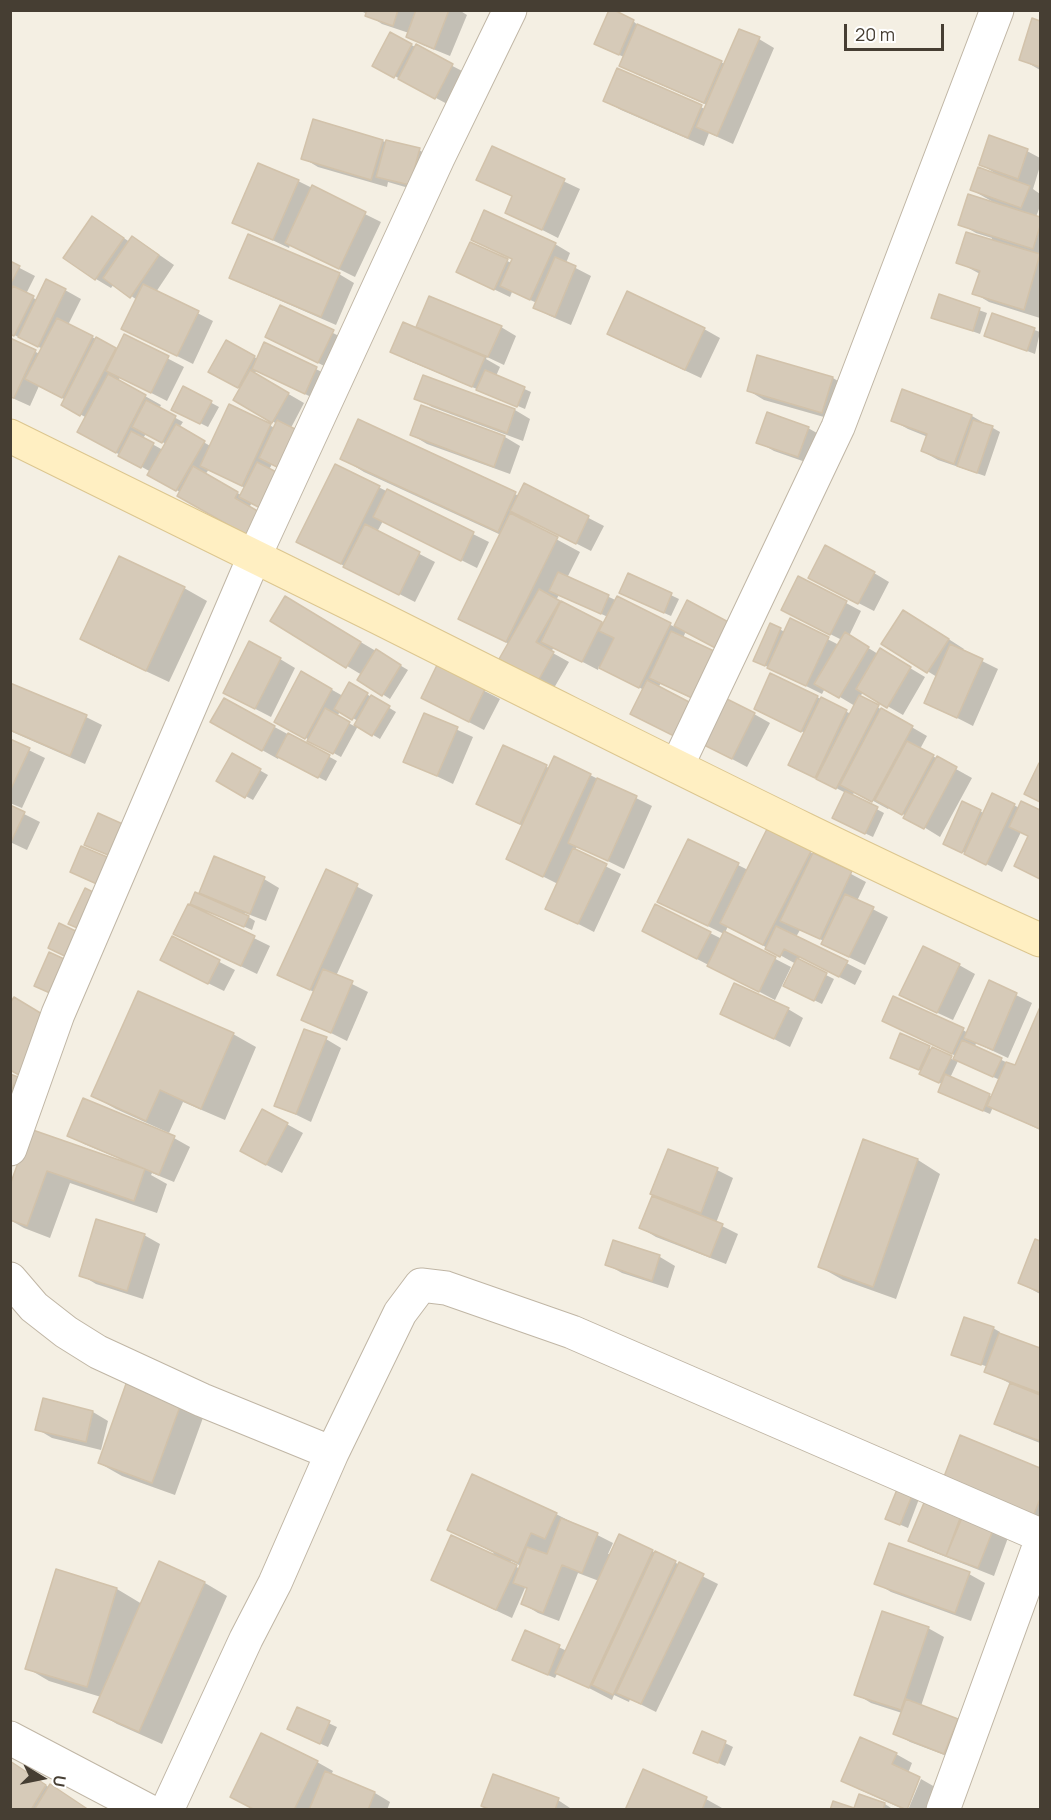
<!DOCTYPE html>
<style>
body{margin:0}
#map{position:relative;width:1051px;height:1820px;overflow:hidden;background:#f4efe3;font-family:Manrope,sans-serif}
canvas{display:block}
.frame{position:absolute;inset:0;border:12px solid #463e33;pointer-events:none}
.north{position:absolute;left:12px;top:1748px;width:60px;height:60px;-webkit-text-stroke:4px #fff;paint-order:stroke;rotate:100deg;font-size:16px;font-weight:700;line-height:24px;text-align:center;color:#463e33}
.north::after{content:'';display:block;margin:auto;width:21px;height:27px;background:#463e33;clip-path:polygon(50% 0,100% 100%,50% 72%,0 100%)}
.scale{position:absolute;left:844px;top:24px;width:100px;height:27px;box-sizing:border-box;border:3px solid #463e33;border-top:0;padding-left:8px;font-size:18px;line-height:21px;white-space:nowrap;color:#463e33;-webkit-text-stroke:4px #fff;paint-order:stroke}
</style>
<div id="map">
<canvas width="1051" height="1820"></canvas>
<div class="frame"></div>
<div class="north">U</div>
<div class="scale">20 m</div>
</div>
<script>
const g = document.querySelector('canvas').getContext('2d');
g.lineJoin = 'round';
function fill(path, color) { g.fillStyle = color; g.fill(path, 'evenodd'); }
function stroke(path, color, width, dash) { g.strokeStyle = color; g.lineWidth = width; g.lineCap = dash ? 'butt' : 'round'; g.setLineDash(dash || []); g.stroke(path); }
const shadow = new Path2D(`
 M 359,10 L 459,10 L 467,15 L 450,56 L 423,45 L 407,36 L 409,33 L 382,24 L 367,14 Z
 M 1033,20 L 1040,23 L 1040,70 L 1021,59 Z
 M 633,21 L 640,27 L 725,64 L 759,39 L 774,48 L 733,144 L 709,133 L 704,146 L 621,110 L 605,101 L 618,70 L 705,109 L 707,105 L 636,74 L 621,65 L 624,57 L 603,48 Z
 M 390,34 L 468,74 L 451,106 L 374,65 Z
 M 382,141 L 419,150 L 435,159 L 426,193 L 388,182 L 387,187 L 318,167 L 303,158 Z
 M 493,148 L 580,189 L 558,238 L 507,212 L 513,197 L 478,179 Z
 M 1027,151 L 1040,158 L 1040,166 L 1033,189 L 1040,194 L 1040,206 L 1036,217 L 1040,219 L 1040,254 L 1038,254 L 1040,256 L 1040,318 L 989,302 L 974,293 L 980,274 L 958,262 L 991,241 L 992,238 L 976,233 L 960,224 L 993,202 L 972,190 L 998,175 L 980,164 Z
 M 298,181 L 381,222 L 355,277 L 290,245 L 289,248 L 234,222 Z
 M 92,218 L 130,242 L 133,238 L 148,247 L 174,265 L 156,292 L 213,321 L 193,364 L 123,329 L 137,300 L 114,284 L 111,288 L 96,279 L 65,258 Z
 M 473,239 L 555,244 L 570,253 L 566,263 L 591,276 L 571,325 L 550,316 L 535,308 L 537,303 L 512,292 L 510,297 L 458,272 L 507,261 L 512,263 L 514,260 Z
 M 10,263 L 35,276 L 26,294 L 37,300 L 65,290 L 81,299 L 68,325 L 118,350 L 125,336 L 184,367 L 167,401 L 120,377 L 118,381 L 161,405 L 159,409 L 183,422 L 179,428 L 212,447 L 230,406 L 275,428 L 277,424 L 235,399 L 241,389 L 210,372 L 226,342 L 258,359 L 265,344 L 332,377 L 321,402 L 257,370 L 254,374 L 304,403 L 249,508 L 180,492 L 149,475 L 151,472 L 95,441 L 87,418 L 63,405 L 66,400 L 39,386 L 30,406 L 10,397 L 10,340 L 40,354 L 43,349 L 10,333 ZM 146,433 L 166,444 L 163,450 L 143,439 ZM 209,469 L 245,488 L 241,495 L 205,475 Z
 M 339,274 L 354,283 L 336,325 L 247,286 L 231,277 Z
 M 940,296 L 987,313 L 980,334 L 933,317 Z
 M 430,298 L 501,327 L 516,336 L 504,365 L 487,357 L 486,359 L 500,367 L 496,376 L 531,392 L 525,409 L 407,360 L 392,351 L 417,330 Z
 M 281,307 L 349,341 L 334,371 L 267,337 Z
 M 993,315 L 1040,332 L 1035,354 L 986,335 Z
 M 704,329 L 720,338 L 701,378 L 624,342 Z
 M 758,357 L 833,378 L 848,387 L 838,421 L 764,400 L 749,391 Z
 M 424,377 L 515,410 L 530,419 L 523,441 L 432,407 L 416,398 Z
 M 184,388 L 219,407 L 208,427 L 180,413 Z
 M 903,390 L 972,416 L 1000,432 L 985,476 L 938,460 L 922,451 L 928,437 L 908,429 L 892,420 Z
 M 422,407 L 505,437 L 520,446 L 510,474 L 427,444 L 412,435 Z
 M 359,421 L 519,496 L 525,485 L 604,526 L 591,551 L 532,521 L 530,525 L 580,552 L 567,578 L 675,627 L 688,602 L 686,631 L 683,638 L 707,706 L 661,683 L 658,688 L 644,690 L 599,666 L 598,670 L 554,647 L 551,652 L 569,662 L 554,688 L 502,658 L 509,644 L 460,618 L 501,535 L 364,472 L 341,458 ZM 559,595 L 608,617 L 604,625 L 556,600 Z
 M 808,428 L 824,437 L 814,465 L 774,451 L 758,442 Z
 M 336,466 L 489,542 L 477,568 L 383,521 L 377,532 L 435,562 L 415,602 L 313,550 Z
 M 874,573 L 889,582 L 874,611 L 825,586 Z
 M 629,575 L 679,599 L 671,616 L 628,597 Z
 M 184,588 L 207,601 L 169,682 L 105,652 L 82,639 Z
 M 286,598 L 408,670 L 390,699 L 359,679 L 362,675 L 347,666 Z
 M 846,603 L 861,611 L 849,636 L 878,654 L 880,650 L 925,677 L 903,715 L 863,692 L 860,697 L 927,736 L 920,749 L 972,778 L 940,837 L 906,816 L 890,807 L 888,809 L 855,791 L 852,796 L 884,813 L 873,837 L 841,822 L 846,793 L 790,765 L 805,733 L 771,717 L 817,697 L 851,714 L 855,706 L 825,688 L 822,694 L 762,664 L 771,625 L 785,632 L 790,620 L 839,645 L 842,640 L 798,618 Z
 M 919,620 L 964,649 L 962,651 L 998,669 L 973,726 L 926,702 L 937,677 L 883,644 Z
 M 280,659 L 295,668 L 271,717 L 240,701 Z
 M 438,667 L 500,699 L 484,730 L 438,706 Z
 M 302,673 L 343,696 L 350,684 L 396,712 L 380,739 L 358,726 L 341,757 L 291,730 ZM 340,711 L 358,721 L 354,726 L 337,717 Z
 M 10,684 L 86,717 L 102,725 L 85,764 L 10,731 Z
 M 225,700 L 337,761 L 326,781 L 279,757 L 278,759 L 212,722 Z
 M 754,714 L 770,723 L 747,767 L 702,743 Z
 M 425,715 L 473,737 L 453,784 L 405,761 Z
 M 10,741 L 45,758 L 22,808 L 10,803 Z
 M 233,755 L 268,775 L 253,800 L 218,781 Z
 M 546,767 L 590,775 L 652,806 L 624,869 L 577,846 L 575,851 L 621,874 L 594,932 L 547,908 L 558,884 L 508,859 L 523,826 L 478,803 Z
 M 1022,803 L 1040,811 L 1040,879 L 1032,875 L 1034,841 L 1025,833 L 1025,835 L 1021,832 L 1002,872 L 953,847 L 980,811 L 985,814 L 1014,805 L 1019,808 Z
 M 10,807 L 40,822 L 27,850 L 10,842 Z
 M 810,852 L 866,882 L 857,901 L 888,917 L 865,965 L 838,952 L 823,943 L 824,941 L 800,930 L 796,937 L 862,971 L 855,985 L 800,957 L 798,961 L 834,979 L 822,1004 L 793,990 L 796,964 L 728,926 L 725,933 L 791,967 L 775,1000 L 659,939 L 656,906 L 722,939 L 724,934 L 675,910 L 738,865 L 748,870 Z
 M 327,871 L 373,895 L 336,976 L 368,992 L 347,1041 L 303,1019 L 314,992 L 279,975 Z
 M 264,879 L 279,888 L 266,921 L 245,913 L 244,914 L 255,921 L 252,930 L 199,907 L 212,899 L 201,892 Z
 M 189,906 L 270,946 L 257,974 L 191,942 Z
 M 173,938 L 235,970 L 224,991 L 177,968 Z
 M 959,965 L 975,974 L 953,1020 L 916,1003 Z
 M 990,982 L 1032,1003 L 1008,1058 L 976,1043 L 975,1047 L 1016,1067 L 1040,1011 L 1040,1130 L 993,1107 L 990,1114 L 947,1095 L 943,1084 L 928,1078 L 922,1071 L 899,1061 L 929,1048 L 954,1060 L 956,1056 L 884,1021 L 963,1030 L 968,1033 ZM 958,1061 L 1000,1080 L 993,1097 L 950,1078 Z
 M 788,1009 L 803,1018 L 790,1047 L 722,1013 Z
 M 233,1034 L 256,1047 L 225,1120 L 183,1102 L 169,1133 L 116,1109 L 93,1096 Z
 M 326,1039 L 341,1048 L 311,1122 L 276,1105 Z
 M 10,1075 L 33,1088 L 10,1116 Z
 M 83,1100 L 174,1138 L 190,1147 L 174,1182 L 152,1173 L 151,1175 L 167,1184 L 157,1213 L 70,1183 L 50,1238 L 24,1228 L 10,1220 L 10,1189 L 31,1131 L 124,1164 L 125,1161 L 84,1144 L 69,1135 Z
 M 263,1111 L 303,1133 L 282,1173 L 257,1160 Z
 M 864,1141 L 918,1160 L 940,1174 L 896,1299 L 843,1280 L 820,1267 Z
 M 669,1151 L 717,1170 L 733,1178 L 716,1223 L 738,1234 L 726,1264 L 656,1237 L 641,1228 L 665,1201 L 652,1193 Z
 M 144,1235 L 160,1244 L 143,1299 L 96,1284 L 81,1275 Z
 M 614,1241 L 660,1257 L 675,1266 L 668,1288 L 622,1273 L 606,1264 Z
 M 1036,1241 L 1040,1243 L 1040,1294 L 1020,1283 Z
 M 993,1328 L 1000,1332 L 999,1335 L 1040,1350 L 1040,1443 L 1012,1432 L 996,1423 L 1011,1384 L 986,1371 L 988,1367 L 953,1354 Z
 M 44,1400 L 93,1412 L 108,1421 L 101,1450 L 52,1438 L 37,1429 Z
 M 181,1402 L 204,1415 L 175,1495 L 122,1476 L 99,1463 Z
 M 961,1437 L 1040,1469 L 1040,1531 Z
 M 899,1489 L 919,1499 L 908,1528 L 894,1522 Z
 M 926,1500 L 1009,1535 L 994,1576 L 926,1549 L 910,1541 Z
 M 556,1514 L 613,1543 L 608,1554 L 652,1551 L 718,1584 L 656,1712 L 630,1699 L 629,1702 L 614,1695 L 612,1700 L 558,1672 L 555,1678 L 521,1664 L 526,1632 L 567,1651 L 599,1581 L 578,1573 L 559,1621 L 538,1613 L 523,1604 L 528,1590 L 525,1588 L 512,1618 L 448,1588 L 494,1553 L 449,1529 ZM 511,1561 L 521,1566 L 520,1569 L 510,1563 Z
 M 159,1563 L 205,1583 L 227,1596 L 162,1744 L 117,1724 L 95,1711 L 101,1697 L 49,1681 L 27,1668 L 57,1570 L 117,1589 L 142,1604 Z
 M 969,1574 L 985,1583 L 971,1621 L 891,1592 L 876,1583 Z
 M 928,1628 L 944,1637 L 921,1706 L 957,1720 L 972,1729 L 960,1761 L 910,1742 L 895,1733 L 902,1713 L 871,1703 L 856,1694 Z
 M 298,1709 L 337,1727 L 328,1747 L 296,1733 Z
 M 725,1743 L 733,1747 L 725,1766 L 703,1756 Z
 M 896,1754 L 912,1763 L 908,1773 L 918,1777 L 905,1810 L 858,1789 L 843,1780 Z
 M 10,1762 L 50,1788 L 89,1810 L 10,1810 Z
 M 317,1762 L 333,1771 L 331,1775 L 375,1793 L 390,1802 L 387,1810 L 256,1810 Z
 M 921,1779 L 935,1787 L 926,1810 L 908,1810 Z
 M 860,1796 L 885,1804 L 894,1810 L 855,1810 Z
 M 706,1799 L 722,1808 L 721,1810 L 627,1810 Z
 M 558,1800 L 573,1810 L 490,1810 Z`);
const building = new Path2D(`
 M 367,10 L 398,10 L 393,26 L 365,16 Z
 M 416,10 L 449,10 L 434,49 L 406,37 Z
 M 609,10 L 614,10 L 634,20 L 619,55 L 594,44 Z
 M 1032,18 L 1040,21 L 1040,67 L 1019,60 Z
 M 637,24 L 722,61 L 704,103 L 619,66 Z
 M 739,29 L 760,37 L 717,136 L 696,127 Z
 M 390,32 L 412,44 L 394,78 L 372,66 Z
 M 416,44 L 453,64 L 435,99 L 398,79 Z
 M 617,68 L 702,105 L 688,138 L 603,101 Z
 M 313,119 L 383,140 L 371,180 L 301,159 Z
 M 989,135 L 1028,149 L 1018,179 L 979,165 Z
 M 386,140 L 420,148 L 410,185 L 376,177 Z
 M 492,146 L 565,179 L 542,230 L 505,213 L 512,196 L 476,180 Z
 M 258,163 L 299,180 L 273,240 L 232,223 Z
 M 978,167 L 1030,186 L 1021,208 L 970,190 Z
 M 312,185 L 366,212 L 339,269 L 285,243 Z
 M 968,194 L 1040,217 L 1040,226 L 1033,249 L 958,225 Z
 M 484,210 L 556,243 L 530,300 L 500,286 L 512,259 L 471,240 Z
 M 92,216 L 124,238 L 95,280 L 63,258 Z
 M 966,232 L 1040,254 L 1024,310 L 972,294 L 980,271 L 956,263 Z
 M 248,234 L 340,273 L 321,317 L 229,278 Z
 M 132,236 L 159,255 L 130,298 L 103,278 Z
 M 470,242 L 508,259 L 494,290 L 456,272 Z
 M 555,257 L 576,266 L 555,317 L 533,308 Z
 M 10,261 L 20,266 L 10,285 Z
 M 46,279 L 66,289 L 38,347 L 18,337 Z
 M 143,284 L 199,311 L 177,356 L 121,329 Z
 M 13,286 L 34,296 L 14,336 L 10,334 L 10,292 Z
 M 627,291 L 705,328 L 685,370 L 607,334 Z
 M 939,294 L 980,308 L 973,331 L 931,318 Z
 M 429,296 L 502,326 L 488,357 L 416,327 Z
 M 280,305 L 334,330 L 318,363 L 265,337 Z
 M 992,313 L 1035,328 L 1027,351 L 984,336 Z
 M 57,318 L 93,336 L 62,398 L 25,379 Z
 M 403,322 L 485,357 L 472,387 L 390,352 Z
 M 124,334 L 169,356 L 151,393 L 106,371 Z
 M 96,337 L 116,348 L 80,416 L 61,405 Z
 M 10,338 L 36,350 L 14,398 L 10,397 Z
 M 226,340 L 255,356 L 238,388 L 208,372 Z
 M 264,342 L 317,367 L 305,394 L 252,369 Z
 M 757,355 L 833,377 L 822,413 L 747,391 Z
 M 250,370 L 289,393 L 272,423 L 233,400 Z
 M 485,370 L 525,387 L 517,407 L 476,390 Z
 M 108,374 L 146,395 L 116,453 L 77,432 Z
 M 423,375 L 515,409 L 507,433 L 414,399 Z
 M 183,386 L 212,401 L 200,424 L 171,410 Z
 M 902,389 L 972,415 L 954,464 L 921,451 L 927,434 L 891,421 Z
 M 146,400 L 176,416 L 162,443 L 132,427 Z
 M 229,404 L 271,424 L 242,486 L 200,466 Z
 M 421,405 L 505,436 L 494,467 L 410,435 Z
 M 767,412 L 809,427 L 798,457 L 756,443 Z
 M 358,419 L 516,492 L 498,532 L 340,459 Z
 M 277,420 L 305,434 L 285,471 L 259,458 Z
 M 973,420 L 993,426 L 977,473 L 957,466 Z
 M 176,424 L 205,441 L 176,491 L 147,475 Z
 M 131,431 L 154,443 L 141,468 L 118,456 Z
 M 257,462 L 284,476 L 266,511 L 239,497 Z
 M 335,464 L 380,486 L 341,564 L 296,542 Z
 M 193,466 L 238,492 L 235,498 L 261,513 L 248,536 L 177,496 Z
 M 524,483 L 589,516 L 576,544 L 510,511 Z
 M 387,489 L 474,532 L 461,561 L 373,517 Z
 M 510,513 L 558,537 L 506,642 L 458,619 Z
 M 365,524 L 420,552 L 399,595 L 343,567 Z
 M 825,545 L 875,572 L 858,604 L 808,578 Z
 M 119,556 L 185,587 L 146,671 L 80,639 Z
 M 558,572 L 609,595 L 601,614 L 549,591 Z
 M 628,573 L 672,593 L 664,613 L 619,593 Z
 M 798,576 L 847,601 L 830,635 L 781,610 Z
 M 539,589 L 560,601 L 536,642 L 554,652 L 538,681 L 499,659 Z
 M 285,596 L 361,642 L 346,668 L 270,621 Z
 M 617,596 L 671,623 L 639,688 L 599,668 L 614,638 L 599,631 Z
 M 687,600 L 734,625 L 721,651 L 674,626 Z
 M 561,601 L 602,622 L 582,662 L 541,642 Z
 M 903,610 L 949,639 L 927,673 L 881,644 Z
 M 790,618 L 829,637 L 806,686 L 767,668 Z
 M 770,623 L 781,628 L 765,666 L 753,661 Z
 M 671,631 L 714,651 L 692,698 L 649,678 Z
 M 845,632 L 869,647 L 839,698 L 814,684 Z
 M 249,641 L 281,658 L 255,709 L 223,693 Z
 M 950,644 L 983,659 L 957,718 L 924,703 Z
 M 880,648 L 911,667 L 887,708 L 856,689 Z
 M 376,649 L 401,665 L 382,696 L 357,680 Z
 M 437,665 L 485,689 L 469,722 L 421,698 Z
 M 301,671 L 332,689 L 305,739 L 274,722 Z
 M 770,673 L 818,696 L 801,732 L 754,709 Z
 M 647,680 L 691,703 L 674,736 L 630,714 Z
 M 349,682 L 368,693 L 352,720 L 334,709 Z
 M 10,683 L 87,715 L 70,756 L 10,730 Z
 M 371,695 L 390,706 L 372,736 L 354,725 Z
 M 859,695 L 879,705 L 836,789 L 816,779 Z
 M 723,697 L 755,713 L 732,759 L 700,743 Z
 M 821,697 L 847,710 L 815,778 L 788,765 Z
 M 224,698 L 275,726 L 262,751 L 210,722 Z
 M 325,708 L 350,722 L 333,754 L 307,741 Z
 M 881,708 L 913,726 L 872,802 L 840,785 Z
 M 424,713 L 458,727 L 437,776 L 403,762 Z
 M 288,733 L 330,755 L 318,778 L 276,756 Z
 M 10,739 L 30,748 L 10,791 Z
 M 907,741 L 934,755 L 902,815 L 875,800 Z
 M 503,745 L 547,765 L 520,824 L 476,804 Z
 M 232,753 L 261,769 L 245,798 L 216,781 Z
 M 554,756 L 591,774 L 543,877 L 506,859 Z
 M 937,756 L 957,767 L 924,829 L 903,818 Z
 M 1039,763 L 1040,764 L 1040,802 L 1024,794 Z
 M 597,778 L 637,796 L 608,861 L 568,843 Z
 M 845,791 L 878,807 L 865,834 L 832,818 Z
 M 992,793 L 1015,804 L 986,865 L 964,854 Z
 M 962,801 L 981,810 L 962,853 L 943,844 Z
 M 1021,801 L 1040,810 L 1040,879 L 1014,866 L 1028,836 L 1009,827 Z
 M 10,805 L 25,812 L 11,842 L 10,842 Z
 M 98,813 L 134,829 L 120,860 L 84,845 Z
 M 767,829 L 811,851 L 763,945 L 720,923 Z
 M 688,839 L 739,863 L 708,926 L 657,902 Z
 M 81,846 L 119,862 L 108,889 L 70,872 Z
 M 573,848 L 607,864 L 578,924 L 545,909 Z
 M 813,853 L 852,871 L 820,939 L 780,921 Z
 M 214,856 L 265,877 L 250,914 L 199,893 Z
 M 326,869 L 358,884 L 310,990 L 277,975 Z
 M 85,888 L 105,898 L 89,933 L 68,924 Z
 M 195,892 L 249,916 L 244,927 L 190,904 Z
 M 845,894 L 874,907 L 849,957 L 821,944 Z
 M 188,904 L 255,936 L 241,966 L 173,934 Z
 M 655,904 L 711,932 L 697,959 L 642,931 Z
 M 59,923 L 86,936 L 75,961 L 48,948 Z
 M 776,926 L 848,961 L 839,977 L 784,949 L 780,957 L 765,949 Z
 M 724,931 L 776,957 L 759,992 L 707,966 Z
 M 172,936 L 220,960 L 208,984 L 160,960 Z
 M 923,946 L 960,964 L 937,1013 L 899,995 Z
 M 49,952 L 75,964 L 59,997 L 34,986 Z
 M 797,958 L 827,973 L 814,1001 L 783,986 Z
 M 323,969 L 353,981 L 331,1033 L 301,1020 Z
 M 989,980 L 1017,993 L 993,1050 L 964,1038 Z
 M 734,983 L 789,1008 L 774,1039 L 720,1014 Z
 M 138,991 L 234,1033 L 201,1109 L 160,1090 L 146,1121 L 91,1096 Z
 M 893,996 L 964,1028 L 952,1054 L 882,1021 Z
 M 14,997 L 52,1020 L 19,1075 L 10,1070 L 10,1003 Z
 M 1040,1007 L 1040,1129 L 987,1106 L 1006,1062 L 1015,1065 Z
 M 304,1029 L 327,1037 L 296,1114 L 274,1106 Z
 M 900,1033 L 930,1046 L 919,1070 L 890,1058 Z
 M 962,1040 L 1002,1058 L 993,1077 L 953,1059 Z
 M 932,1047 L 952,1056 L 939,1083 L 919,1074 Z
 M 10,1074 L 18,1077 L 10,1093 Z
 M 945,1074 L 990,1094 L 983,1111 L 938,1092 Z
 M 83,1098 L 175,1136 L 159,1175 L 67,1136 Z
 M 262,1109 L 288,1123 L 266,1165 L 240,1151 Z
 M 30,1129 L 145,1169 L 134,1201 L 47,1171 L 27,1226 L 10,1220 L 10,1185 Z
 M 863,1139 L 918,1159 L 873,1287 L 818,1267 Z
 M 668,1149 L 718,1168 L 701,1213 L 650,1194 Z
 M 652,1196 L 723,1224 L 710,1257 L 639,1228 Z
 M 96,1219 L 145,1234 L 127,1291 L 79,1276 Z
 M 1035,1239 L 1040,1241 L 1040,1292 L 1018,1283 Z
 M 613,1240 L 660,1255 L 652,1281 L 605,1265 Z
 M 964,1317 L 994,1327 L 981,1365 L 951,1355 Z
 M 999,1333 L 1040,1348 L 1040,1393 L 984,1372 Z
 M 127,1381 L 182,1401 L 152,1483 L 98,1463 Z
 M 1010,1383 L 1040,1395 L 1040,1441 L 994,1424 Z
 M 43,1398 L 93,1411 L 86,1442 L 35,1430 Z
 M 960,1435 L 1040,1468 L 1040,1499 L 1030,1524 L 940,1487 Z
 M 472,1474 L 557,1513 L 545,1539 L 531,1533 L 518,1563 L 447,1530 Z
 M 898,1487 L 913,1493 L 900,1525 L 885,1519 Z
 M 926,1498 L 962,1513 L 946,1556 L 908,1541 Z
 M 964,1513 L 995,1525 L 978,1568 L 946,1556 Z
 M 561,1518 L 598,1533 L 582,1573 L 562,1565 L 543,1613 L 521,1604 L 527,1588 L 513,1583 L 527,1547 L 547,1554 Z
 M 619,1534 L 653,1550 L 589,1688 L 555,1673 Z
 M 451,1535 L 517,1565 L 496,1610 L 431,1580 Z
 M 889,1543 L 970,1572 L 955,1613 L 874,1584 Z
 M 655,1551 L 676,1561 L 613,1695 L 592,1685 Z
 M 159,1561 L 205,1582 L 139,1732 L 93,1712 Z
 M 679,1562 L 704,1574 L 641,1704 L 616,1693 Z
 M 56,1569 L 117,1588 L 87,1687 L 25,1669 Z
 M 882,1611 L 929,1627 L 901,1710 L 854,1695 Z
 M 525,1630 L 560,1645 L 548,1675 L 512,1660 Z
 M 906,1699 L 958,1719 L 944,1754 L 893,1734 Z
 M 297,1707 L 330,1721 L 320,1744 L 287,1729 Z
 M 702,1731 L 726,1741 L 718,1763 L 693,1753 Z
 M 261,1733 L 318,1761 L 294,1810 L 255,1810 L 230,1797 Z
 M 860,1737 L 897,1753 L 892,1764 L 920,1777 L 907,1810 L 841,1781 Z
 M 10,1761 L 46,1785 L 31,1810 L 10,1810 Z
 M 643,1769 L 707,1797 L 702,1810 L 625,1810 Z
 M 325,1771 L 375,1792 L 368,1810 L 309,1810 Z
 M 493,1774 L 559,1798 L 555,1810 L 491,1810 L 481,1806 Z
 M 50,1784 L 89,1810 L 34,1810 Z
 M 859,1794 L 885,1803 L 883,1810 L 830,1810 L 833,1801 L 854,1808 Z`);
const street = new Path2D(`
 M 677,766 L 838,427 L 997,10
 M 10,1149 L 58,1014 L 255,555 L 438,158 L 510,10
 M 10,1279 L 34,1307 L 66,1332 L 98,1352 L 202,1400 L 332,1453
 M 10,1738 L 147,1810
 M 167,1810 L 246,1639 L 275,1583 L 332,1453 L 400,1313 L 421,1285 L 446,1288 L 572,1332 L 1040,1535
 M 943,1810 L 1040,1544`);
const secondary = new Path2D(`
 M 10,436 C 175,516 338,597 501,679 C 680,768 858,858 1040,940`);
fill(shadow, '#0003');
fill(building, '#d6cab8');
stroke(building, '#d2c2aa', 1.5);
stroke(street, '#c0b6a5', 35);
stroke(secondary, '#dcc68f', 35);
stroke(street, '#fff', 33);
stroke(secondary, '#ffefc2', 33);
</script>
